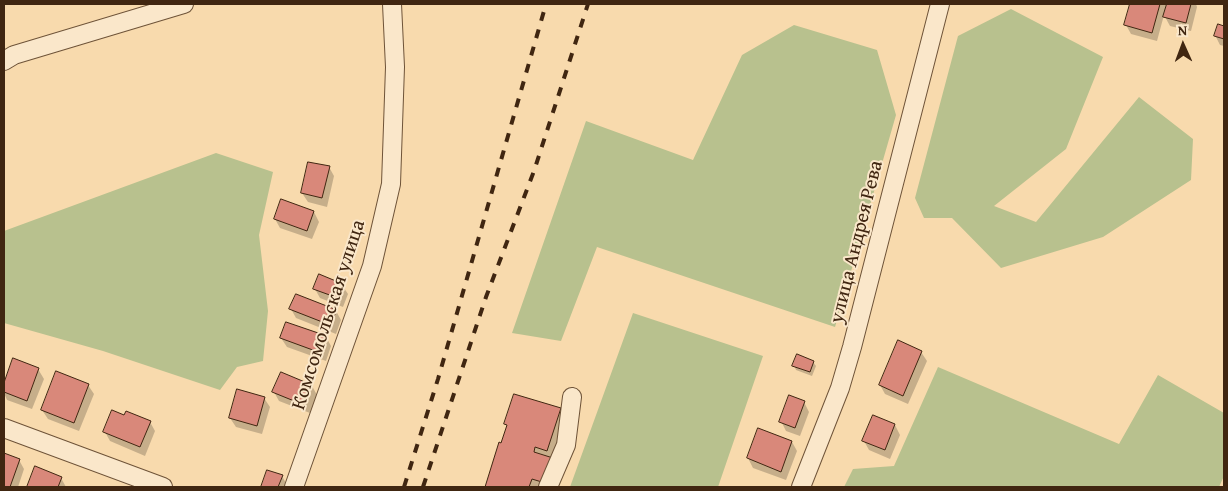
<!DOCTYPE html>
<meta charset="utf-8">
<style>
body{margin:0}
#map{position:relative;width:1228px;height:491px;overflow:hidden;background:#f8daad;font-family:"Gentium Book Plus",serif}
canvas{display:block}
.frame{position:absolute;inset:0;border:5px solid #402611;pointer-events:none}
.north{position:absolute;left:1158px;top:20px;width:50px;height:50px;-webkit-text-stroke:4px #fae7ca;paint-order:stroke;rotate:358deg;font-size:14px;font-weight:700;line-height:20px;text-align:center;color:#402611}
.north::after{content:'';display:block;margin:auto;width:18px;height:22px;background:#402611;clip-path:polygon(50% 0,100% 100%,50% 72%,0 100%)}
</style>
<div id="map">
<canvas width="1228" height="491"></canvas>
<div class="frame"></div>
<div class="north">N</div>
</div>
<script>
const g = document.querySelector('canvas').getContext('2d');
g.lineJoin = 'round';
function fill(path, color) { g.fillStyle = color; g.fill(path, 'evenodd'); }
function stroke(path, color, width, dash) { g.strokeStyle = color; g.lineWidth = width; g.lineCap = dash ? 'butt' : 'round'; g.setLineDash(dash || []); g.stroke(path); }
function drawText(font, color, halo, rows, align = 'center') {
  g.font = font + ' "Gentium Book Plus",serif'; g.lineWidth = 4; g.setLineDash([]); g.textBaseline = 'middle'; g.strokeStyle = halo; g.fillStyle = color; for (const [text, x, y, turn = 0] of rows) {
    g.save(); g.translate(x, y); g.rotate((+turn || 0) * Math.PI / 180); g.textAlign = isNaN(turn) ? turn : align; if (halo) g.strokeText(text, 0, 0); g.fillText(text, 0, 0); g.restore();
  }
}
const green = new Path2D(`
 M 1011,9 L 1103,57 L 1066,149 L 994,206 L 1036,222 L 1139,97 L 1193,139 L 1191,180 L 1103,237 L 1001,268 L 952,218 L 924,218 L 915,198 L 958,36 Z
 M 794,25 L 877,50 L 896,115 L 835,327 L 597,247 L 561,341 L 512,333 L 586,121 L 693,160 L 742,55 Z
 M 216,153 L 273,172 L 259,235 L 268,311 L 263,361 L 237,367 L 220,390 L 103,351 L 4,323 L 4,231 Z
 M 633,313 L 763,356 L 718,487 L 570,487 Z
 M 938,367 L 1119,444 L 1158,375 L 1224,413 L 1224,476 L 1219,487 L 844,487 L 853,469 L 894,466 Z`);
const shadow = new Path2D(`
 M 1132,4 L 1196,4 L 1197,7 L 1191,31 L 1170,26 L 1164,15 L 1157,41 L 1131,34 L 1126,25 Z
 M 1219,25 L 1224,27 L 1224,46 L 1220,45 L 1215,35 Z
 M 329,167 L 334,176 L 327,207 L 308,202 L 302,193 Z
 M 281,201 L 314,212 L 319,222 L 312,239 L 280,228 L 275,219 Z
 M 342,285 L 348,294 L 343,307 L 320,298 L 315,289 Z
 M 291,309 L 336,311 L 341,320 L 336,334 L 296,318 Z
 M 326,337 L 331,346 L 326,361 L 287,347 L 281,338 Z
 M 921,352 L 927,361 L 908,404 L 885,394 L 880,385 Z
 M 14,360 L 38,369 L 44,379 L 32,409 L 7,400 L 4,393 L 4,386 Z
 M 813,362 L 816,366 L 812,376 L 796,370 L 794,365 Z
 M 88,385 L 94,394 L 79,431 L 48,419 L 42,410 Z
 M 312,386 L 317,395 L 310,413 L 279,401 L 274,392 Z
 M 264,398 L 270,407 L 262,434 L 236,427 L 230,418 Z
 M 804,402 L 809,412 L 800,436 L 786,431 L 781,421 Z
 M 560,409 L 570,426 L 562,476 L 558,487 L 486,487 L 500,444 L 502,445 L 508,427 L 506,424 Z
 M 873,417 L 895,425 L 900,435 L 890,459 L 869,450 L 864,441 Z
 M 150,422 L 155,431 L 145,456 L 110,441 L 105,432 Z
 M 792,442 L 797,451 L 786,480 L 753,468 L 748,458 Z
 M 4,454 L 19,460 L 24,469 L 18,487 L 4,487 Z
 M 36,468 L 61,478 L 66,487 L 28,487 Z
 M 268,471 L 282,476 L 287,485 L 286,487 L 262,487 Z`);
const building = new Path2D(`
 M 1130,4 L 1160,4 L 1152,33 L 1124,25 Z
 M 1167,4 L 1191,4 L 1186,23 L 1163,17 Z
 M 1218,24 L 1224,26 L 1224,24 L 1224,39 L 1214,36 Z
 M 308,162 L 330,166 L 322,198 L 301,193 Z
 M 281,199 L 314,211 L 307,231 L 274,219 Z
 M 319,274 L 343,284 L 338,298 L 313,289 Z
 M 296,294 L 337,310 L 330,325 L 289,309 Z
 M 286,322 L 327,336 L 321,353 L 280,338 Z
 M 898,340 L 922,351 L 903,396 L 879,385 Z
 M 797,354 L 814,361 L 810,372 L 792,366 Z
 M 13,358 L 39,368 L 27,401 L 4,392 L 4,383 Z
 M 56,371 L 89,384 L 74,423 L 41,410 Z
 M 281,372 L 312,385 L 304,405 L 272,392 Z
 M 237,389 L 265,397 L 257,426 L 229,418 Z
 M 514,394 L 561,408 L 547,451 L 535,447 L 534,452 L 553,458 L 545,483 L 532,479 L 529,487 L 485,487 L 499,442 L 501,443 L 507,425 L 504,424 Z
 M 789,395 L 805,401 L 795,428 L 779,422 Z
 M 112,410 L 124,415 L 126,411 L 151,421 L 140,447 L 103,432 Z
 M 873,415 L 895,424 L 885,450 L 862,441 Z
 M 758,428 L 792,441 L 781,472 L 747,458 Z
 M 4,453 L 20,459 L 10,487 L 4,487 Z
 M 35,466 L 62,477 L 58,487 L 27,487 Z
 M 267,470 L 283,475 L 278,487 L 261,487 Z`);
const minor = new Path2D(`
 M 4,61 L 14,55 L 184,4
 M 4,428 L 163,487
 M 294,487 L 372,266 L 391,184 L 395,67 L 392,4
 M 548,487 L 566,445 L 572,397
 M 801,487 L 840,388 L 852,347 L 940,4`);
const rail = new Path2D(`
 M 404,487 L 438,379 L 546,4
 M 423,487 L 486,297 L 534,171 L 588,4`);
const streetNames = [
 ["улица Андрея Рева",857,242,-76],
 ["Комсомольская улица",329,315,-72]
];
fill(green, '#b8c18e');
fill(shadow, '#0003');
fill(building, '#d9887a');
stroke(building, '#402611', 1);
stroke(minor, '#6e5338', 20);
stroke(minor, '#fae7ca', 18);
stroke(rail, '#402611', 4, [9, 9]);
drawText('20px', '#402611', '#fae7ca', streetNames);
</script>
